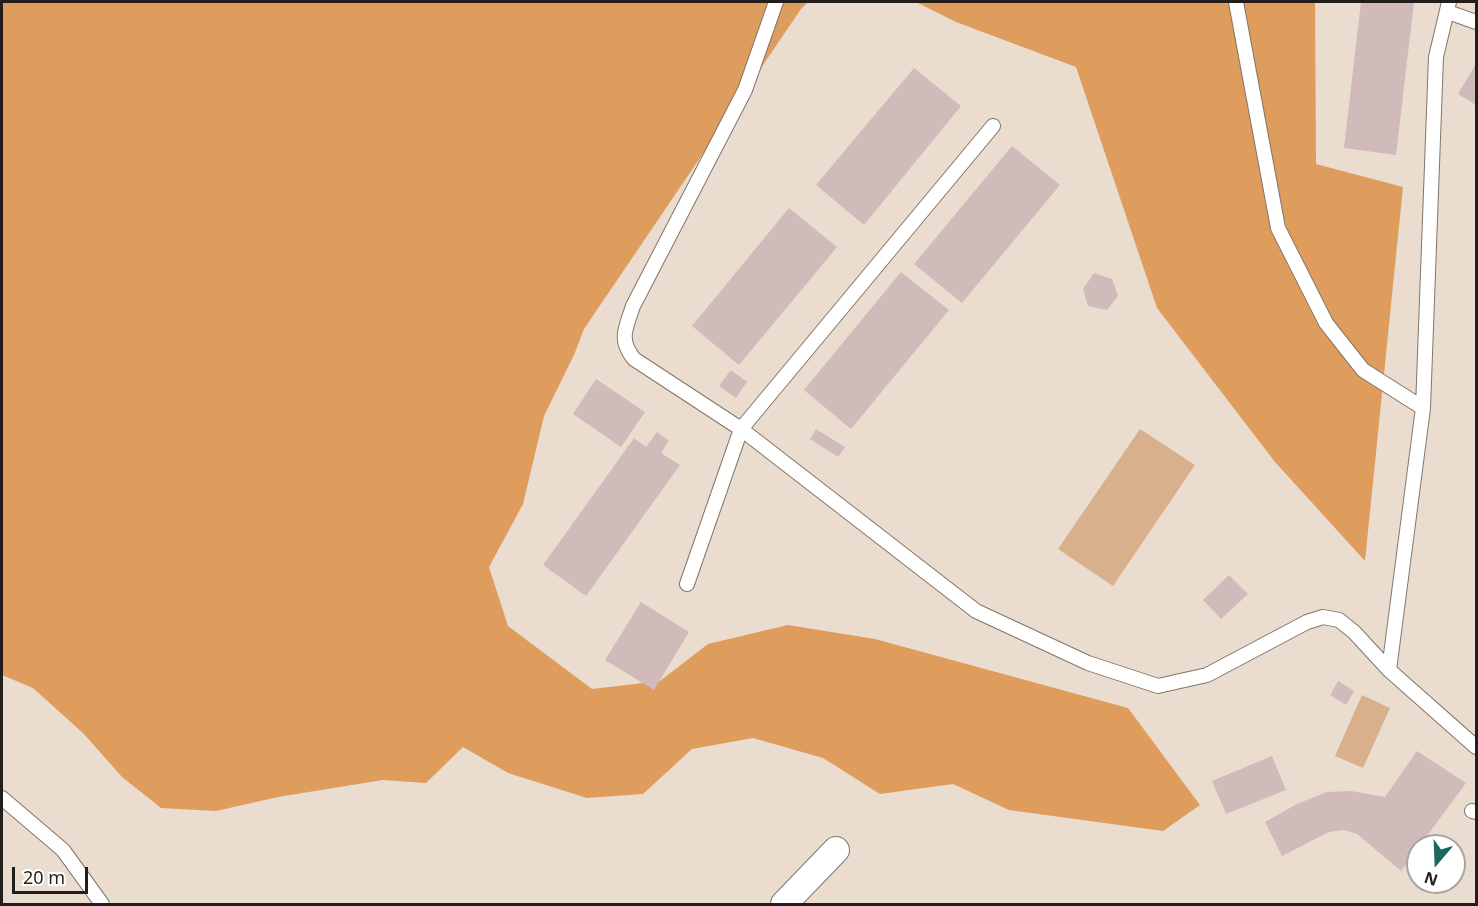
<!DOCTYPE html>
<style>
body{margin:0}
#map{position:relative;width:1478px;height:906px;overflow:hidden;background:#eadccf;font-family:"Noto Sans",sans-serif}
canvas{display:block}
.frame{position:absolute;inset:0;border:3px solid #231e19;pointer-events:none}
.north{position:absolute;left:1406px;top:834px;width:60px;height:60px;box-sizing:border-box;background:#fff;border:2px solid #a7a5a3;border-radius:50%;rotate:199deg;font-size:16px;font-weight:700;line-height:24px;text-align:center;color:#231e19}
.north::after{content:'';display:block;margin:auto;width:21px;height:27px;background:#1c665e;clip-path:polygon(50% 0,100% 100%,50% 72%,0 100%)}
.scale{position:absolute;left:12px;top:867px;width:76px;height:27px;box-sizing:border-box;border:3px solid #231e19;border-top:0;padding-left:8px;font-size:18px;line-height:21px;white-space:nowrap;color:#231e19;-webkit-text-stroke:4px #fff;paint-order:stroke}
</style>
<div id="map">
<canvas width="1478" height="906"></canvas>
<div class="frame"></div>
<div class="north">N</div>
<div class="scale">20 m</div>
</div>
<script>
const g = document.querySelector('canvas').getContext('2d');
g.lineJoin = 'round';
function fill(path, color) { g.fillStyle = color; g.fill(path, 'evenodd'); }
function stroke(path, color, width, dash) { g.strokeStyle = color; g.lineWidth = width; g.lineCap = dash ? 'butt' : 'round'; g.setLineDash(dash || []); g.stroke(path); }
const green = new Path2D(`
 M 1140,429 L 1195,465 L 1113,586 L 1058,549 Z
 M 1362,695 L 1390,708 L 1363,768 L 1335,756 Z`);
const forest = new Path2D(`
 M 2,2 L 808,2 L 801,9 L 584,329 L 574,355 L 544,416 L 523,504 L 489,567 L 508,626 L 592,689 L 660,681 L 708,644 L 788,625 L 875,639 L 1128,708 L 1200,805 L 1163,831 L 1009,810 L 953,784 L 880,794 L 823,758 L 753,738 L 692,749 L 643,794 L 587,798 L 508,773 L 463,747 L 426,783 L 383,780 L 278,797 L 216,811 L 161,808 L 122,777 L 84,734 L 33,688 L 2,675 Z
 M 916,2 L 1315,2 L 1316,164 L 1403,187 L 1365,561 L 1275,462 L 1157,308 L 1076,67 L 956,22 Z`);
const building = new Path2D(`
 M 1361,2 L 1414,2 L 1396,155 L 1344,148 Z
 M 1476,64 L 1476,105 L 1458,94 Z
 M 914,68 L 961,106 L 864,225 L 816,185 Z
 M 1012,146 L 1060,185 L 962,303 L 914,264 Z
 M 789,208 L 837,247 L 739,365 L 692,326 Z
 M 901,272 L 949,310 L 851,429 L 804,390 Z
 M 1094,273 L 1112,279 L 1118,296 L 1107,310 L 1088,306 L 1083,289 Z
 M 731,370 L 747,382 L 736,398 L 719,386 Z
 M 596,379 L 645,412 L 621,447 L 573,414 Z
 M 816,429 L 845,447 L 838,457 L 810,439 Z
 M 657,432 L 669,441 L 661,453 L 680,465 L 586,596 L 543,565 L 634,438 L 646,447 Z
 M 1229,575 L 1248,594 L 1221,619 L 1203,600 Z
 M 641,602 L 689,632 L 654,690 L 605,660 Z
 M 1338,681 L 1354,691 L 1346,705 L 1330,695 Z
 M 1417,751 L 1466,783 L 1401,871 L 1357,834 L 1344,830 L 1329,832 L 1282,856 L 1265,822 L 1297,804 L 1327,792 L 1351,791 L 1385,797 Z
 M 1272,756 L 1286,790 L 1226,814 L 1212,781 Z`);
const lane = new Path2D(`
 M 776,2 L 745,90 L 633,306 C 626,328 618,339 634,359 L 741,429 L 976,611 L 1088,663 L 1158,686 L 1207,675 L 1307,622 L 1323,617 L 1339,620 L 1354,632 L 1389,670 L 1476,747
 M 1236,2 L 1278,228 L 1326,323 L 1363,370 L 1423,408
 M 1448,12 L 1476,22
 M 687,584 L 741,429 L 993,126
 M 1389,670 L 1423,408 L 1436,57 L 1449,2
 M 2,798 L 63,850 L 102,904
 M 1472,811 L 1476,812`);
const street = new Path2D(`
 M 784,904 L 836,850`);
fill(green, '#d8b08b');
fill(forest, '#de9d5d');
fill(building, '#d0bbba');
stroke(lane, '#827569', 16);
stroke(street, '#827569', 28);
stroke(lane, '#fff', 14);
stroke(street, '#fff', 26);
</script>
